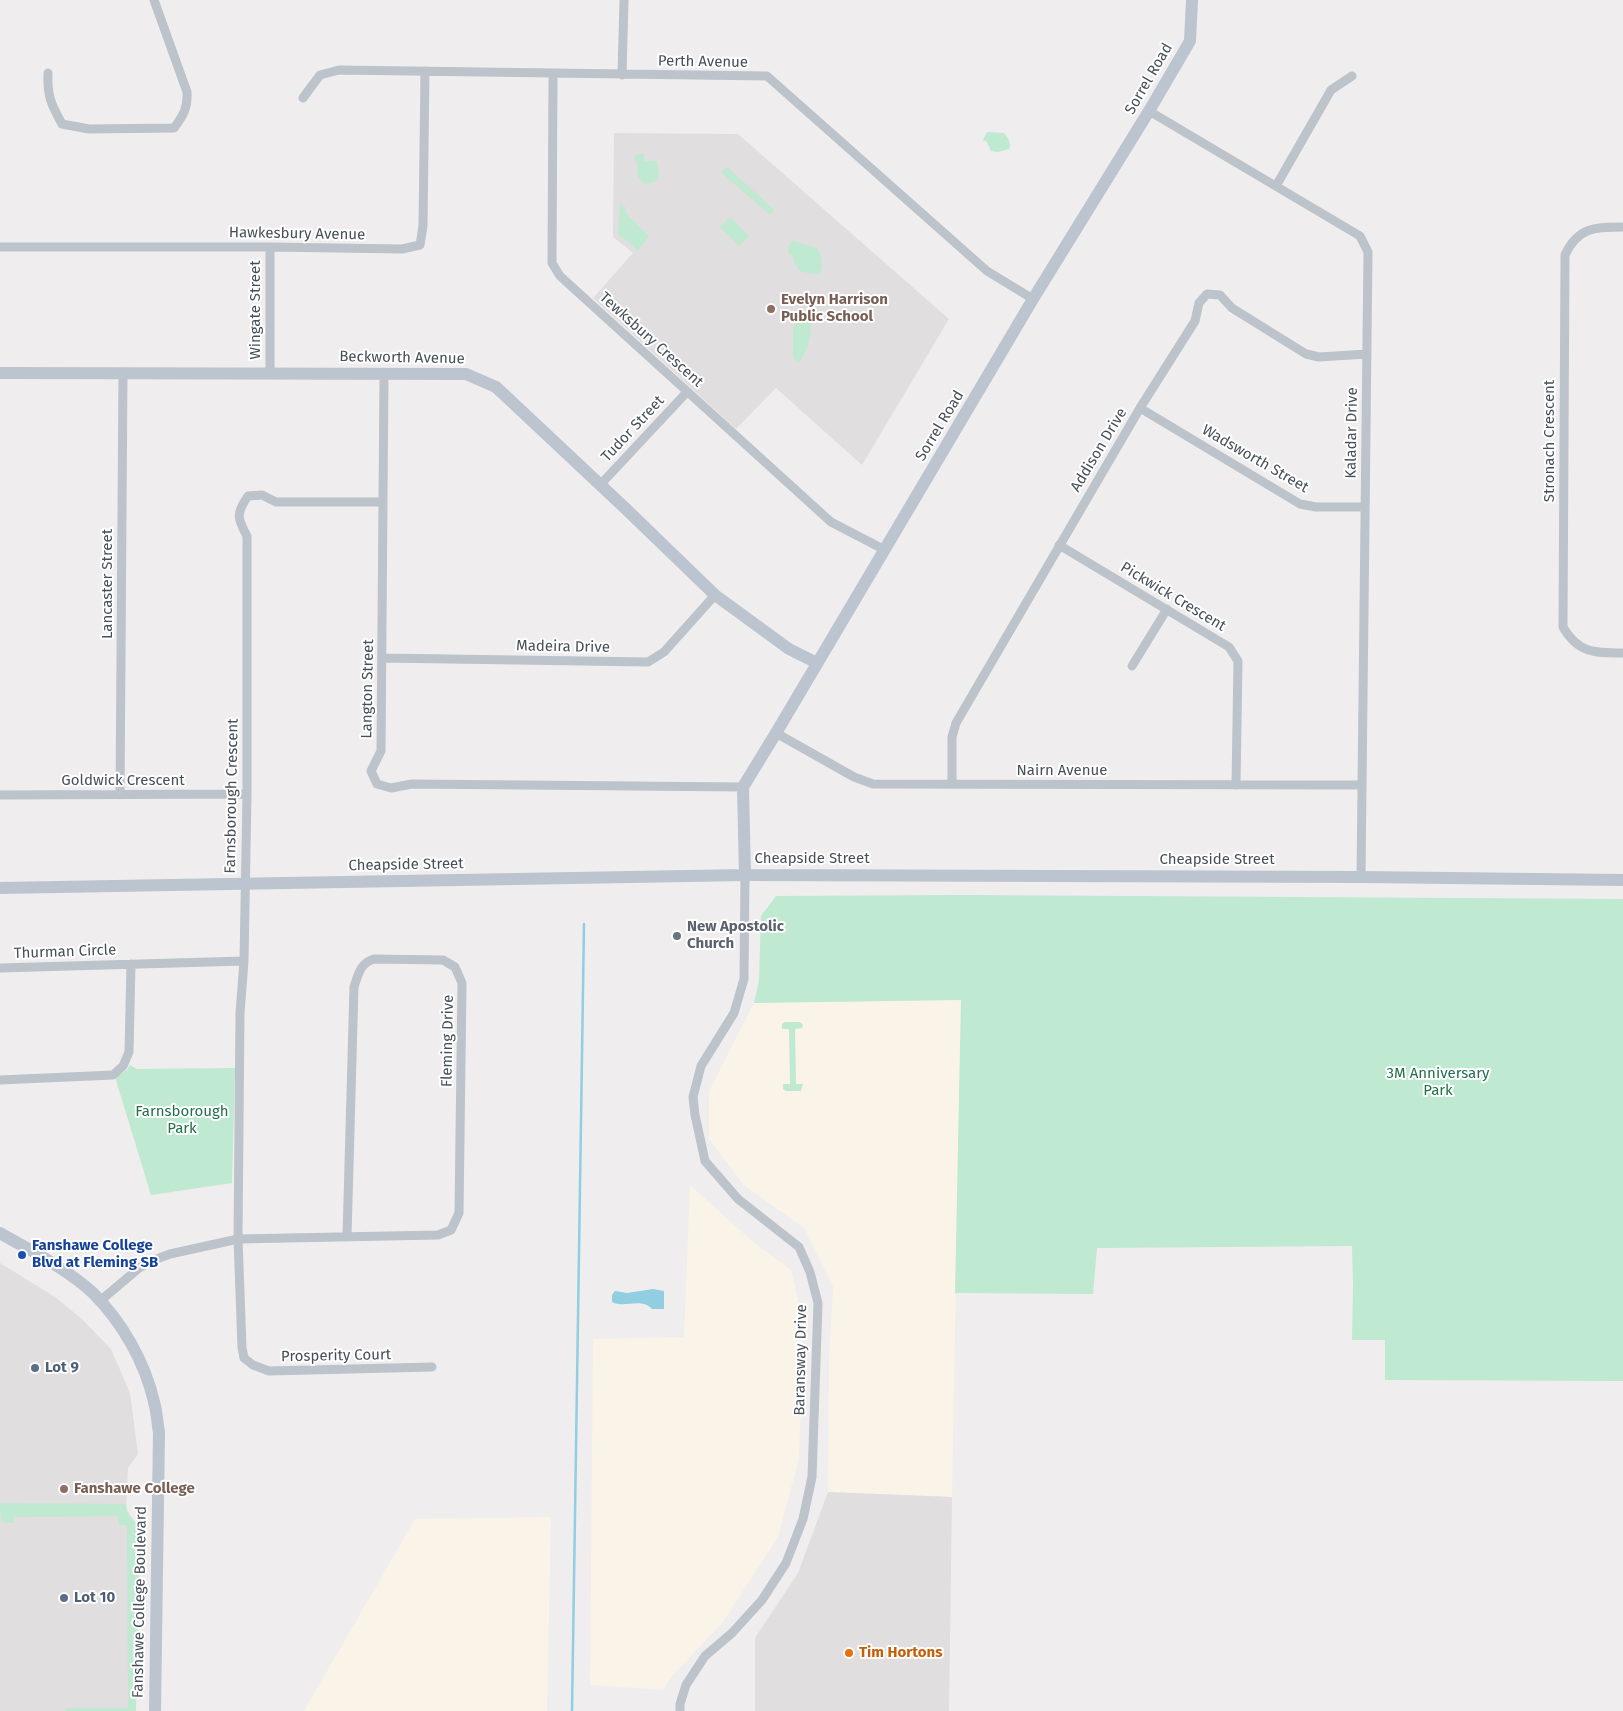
<!DOCTYPE html>
<style>
body{margin:0}
canvas{display:block;background:#efeded}
</style>
<canvas width="1623" height="1711"></canvas>
<script>
const g = document.querySelector('canvas').getContext('2d');
g.lineJoin = 'round';
function fill(path, color) { g.fillStyle = color; g.fill(path, 'evenodd'); }
function stroke(path, color, width, dash) { g.strokeStyle = color; g.lineWidth = width; g.lineCap = dash ? 'butt' : 'round'; g.setLineDash(dash || []); g.stroke(path); }
function drawText(font, color, halo, rows, align = 'center') {
  g.font = font + ' "Fira Sans",sans-serif'; g.lineWidth = 4; g.setLineDash([]); g.textBaseline = 'middle'; g.strokeStyle = halo; g.fillStyle = color; for (const [text, x, y, turn = 0] of rows) {
    g.save(); g.translate(x, y); g.rotate((+turn || 0) * Math.PI / 180); g.textAlign = isNaN(turn) ? turn : align; if (halo) g.strokeText(text, 0, 0); g.fillText(text, 0, 0); g.restore();
  }
}
const commercial = new Path2D(`
 M 961,999 L 952,1497 L 828,1492 L 829,1360 L 833,1287 L 805,1229 L 744,1185 L 709,1139 L 709,1091 L 754,1003 Z
 M 690,1185 L 753,1242 L 791,1270 L 804,1324 L 799,1458 L 778,1537 L 723,1622 L 671,1677 L 663,1690 L 590,1685 L 593,1339 L 684,1337 Z
 M 551,1517 L 547,1711 L 304,1711 L 415,1519 Z`);
const education = new Path2D(`
 M 614,133 L 738,134 L 949,319 L 862,465 L 776,388 L 736,429 L 593,298 L 633,253 L 613,237 Z
 M 0,1263 L 55,1297 L 82,1319 L 111,1349 L 130,1393 L 138,1454 L 128,1468 L 126,1509 L 135,1522 L 131,1711 L 0,1711 Z
 M 828,1492 L 952,1497 L 949,1711 L 755,1711 L 755,1638 L 798,1573 Z`);
const green = new Path2D(`
 M 987,132 L 1004,133 C 1008,138 1012,143 1009,149 L 998,152 L 991,151 L 987,142 L 983,140 Z
 M 644,153 L 644,161 L 657,161 L 659,177 L 654,182 L 645,184 L 637,176 L 638,167 L 634,156 Z
 M 727,167 L 774,210 L 770,215 L 721,172 Z
 M 620,203 L 626,208 L 625,212 L 649,236 L 638,250 L 618,234 Z
 M 730,217 L 749,236 L 739,246 L 720,227 Z
 M 792,241 L 817,248 C 822,257 824,264 819,274 C 800,272 798,274 792,255 L 789,255 L 788,247 Z
 M 798,323 L 811,324 C 812,336 806,354 798,363 L 793,357 L 793,327 Z
 M 963,895 L 1623,899 L 1623,1381 L 1385,1380 L 1385,1340 L 1352,1340 L 1353,1283 L 1352,1246 L 1097,1248 L 1093,1294 L 955,1293 L 961,1000 L 754,1003 L 759,981 L 761,916 L 776,896 Z
 M 785,1022 L 800,1022 L 803,1025 L 802,1028 L 795,1029 L 796,1084 L 803,1084 L 801,1091 L 786,1091 L 783,1089 L 783,1084 L 790,1084 L 789,1029 L 782,1029 L 782,1024 Z
 M 130,1065 L 137,1069 L 235,1068 L 232,1183 L 151,1195 L 115,1077 L 127,1070 Z
 M 0,1503 L 126,1504 L 128,1515 L 137,1524 L 140,1524 L 136,1711 L 65,1711 L 66,1708 L 128,1708 L 127,1525 L 119,1525 L 118,1516 L 14,1517 L 14,1523 L 1,1522 Z`);
const water = new Path2D(`
 M 653,1289 L 664,1291 L 664,1309 L 652,1309 C 640,1297 625,1309 612,1302 L 612,1295 L 615,1291 L 627,1293 Z`);
const stream = new Path2D(`
 M 572,1711 L 584,924`);
const street = new Path2D(`
 M 48,73 C 47,96 51,104 62,124 L 89,129 L 174,128 C 183,116 188,108 187,92 L 154,0
 M 553,73 L 552,263 L 560,276 L 831,522 L 885,550
 M 622,75 L 624,0
 M 303,98 L 320,75 L 339,70 L 767,76 L 987,271 L 1033,299
 M 1149,111 L 1360,236 L 1368,252 L 1361,877
 M 1276,186 L 1331,90 L 1352,76
 M 1623,227 C 1595,227 1578,227 1565,255 L 1563,627 C 1578,653 1594,653 1623,653
 M 0,247 L 270,247 L 402,249 L 420,245 L 423,226 L 425,71
 M 270,247 L 270,373
 M 384,373 L 381,751 L 371,771 L 377,784 L 391,788 L 412,784 L 743,787
 M 1140,408 L 1300,504 L 1316,507 L 1365,507
 M 600,485 L 687,392
 M 383,502 L 276,502 L 262,495 L 248,496 C 236,513 237,518 247,536 L 247,794 L 244,961 L 240,1013 L 238,1239 L 242,1347 L 244,1358 L 253,1365 L 269,1371 L 432,1367
 M 1059,545 L 1229,647 L 1238,661 L 1236,785
 M 383,658 L 648,662 L 664,652 L 715,595
 M 1132,666 L 1167,609
 M 776,733 L 854,777 L 873,784 L 1361,785
 M 952,784 L 952,737 L 956,723 L 1140,408 L 1195,321 L 1199,303 L 1207,294 L 1220,295 L 1232,308 L 1306,354 L 1319,357 L 1367,354
 M 0,795 L 247,794
 M 120,795 L 123,373
 M 0,968 L 244,961
 M 0,1080 L 113,1075 L 123,1066 L 129,1052 L 131,964
 M 100,1301 L 139,1268 L 154,1260 L 170,1254 L 238,1239 L 438,1235 L 451,1230 L 459,1213 L 462,983 L 455,967 L 443,960 L 374,959 C 360,963 358,975 354,987 L 347,1236
 M 680,1711 L 680,1704 L 686,1685 L 705,1656 L 732,1633 L 762,1600 L 786,1563 L 803,1519 L 812,1477 L 818,1303 L 810,1272 L 799,1247 L 738,1199 L 705,1161 L 695,1115 L 693,1097 L 701,1066 L 734,1013 L 744,979 L 745,875`);
const secondary = new Path2D(`
 M 0,373 L 466,374 L 496,387 L 626,509 L 715,595 L 789,649 L 817,663
 M 745,875 L 743,787 L 776,733 L 1033,299 L 1149,111 L 1190,41 L 1192,0
 M 0,888 L 745,875 L 1361,877 L 1623,880
 M 0,1233 C 31,1251 66,1268 93,1293 C 122,1322 145,1362 154,1402 C 157,1412 157,1422 159,1432 L 155,1711`);
const markers = [
 [771,309,5,"#8d6e63"],
 [677,936,5,"#6b7280"],
 [22,1255,5,"#1a4fb4"],
 [35,1368,5,"#5c6f8a"],
 [64,1489,5,"#8d6e63"],
 [64,1598,5,"#5c6f8a"],
 [849,1653,5,"#e8710a"]
];
const streetNames = [
 ["Perth Avenue",703,62,1],
 ["Sorrel Road",1149,79,-60],
 ["Hawkesbury Avenue",297,234,1],
 ["Wingate Street",256,310,-90],
 ["Tewksbury Crescent",651,340,42],
 ["Beckworth Avenue",402,358,1],
 ["Sorrel Road",940,426,-59],
 ["Tudor Street",633,429,-47],
 ["Kaladar Drive",1352,433,-89],
 ["Stronach Crescent",1550,441,-90],
 ["Addison Drive",1099,450,-59],
 ["Wadsworth Street",1255,459,30],
 ["Lancaster Street",108,584,-90],
 ["Pickwick Crescent",1173,597,31],
 ["Madeira Drive",563,647,1],
 ["Langton Street",368,689,-89],
 ["Nairn Avenue",1062,771],
 ["Goldwick Crescent",123,781],
 ["Farnsborough Crescent",232,796,-89],
 ["Cheapside Street",812,859],
 ["Cheapside Street",1217,860],
 ["Cheapside Street",406,865,-1],
 ["Thurman Circle",65,952,-2],
 ["Fleming Drive",448,1041,-89],
 ["Prosperity Court",336,1356,-1],
 ["Baransway Drive",801,1360,-89],
 ["Fanshawe College Boulevard",140,1602,-89]
];
const educationNames = [
 ["Evelyn Harrison",781,300],
 ["Public School",781,317],
 ["Fanshawe College",74,1489]
];
const worshipNames = [
 ["New Apostolic",687,927],
 ["Church",687,944]
];
const parkNames = [
 ["3M Anniversary",1438,1074],
 ["Park",1438,1091],
 ["Farnsborough",182,1112],
 ["Park",182,1129]
];
const transitNames = [
 ["Fanshawe College",32,1246],
 ["Blvd at Fleming SB",32,1263]
];
const serviceNames = [
 ["Lot 9",45,1368],
 ["Lot 10",74,1598]
];
const foodNames = [
 ["Tim Hortons",859,1653]
];
fill(commercial, '#f9f4e7');
fill(education, '#e0dede');
fill(green, '#bfe9d0');
fill(water, '#91cee1');
stroke(stream, '#91cee1', 2.5);
stroke(street, '#bcc3ca', 9);
stroke(secondary, '#bcc4cf', 12);
for (const [x, y, r, color] of markers) { const dot = new Path2D(); dot.arc(x, y, r, 0, 2 * Math.PI); g.fillStyle = color; g.fill(dot); stroke(dot, '#fff', 2); }
drawText('15px', '#474f58', '#fff', streetNames);
drawText('bold 15px', '#785e54', '#fff', educationNames, 'left');
drawText('bold 15px', '#5b616d', '#fff', worshipNames, 'left');
drawText('15px', '#21704b', '#fff', parkNames);
drawText('bold 15px', '#164399', '#fff', transitNames, 'left');
drawText('bold 15px', '#4e5e75', '#fff', serviceNames, 'left');
drawText('bold 15px', '#c56008', '#fff', foodNames, 'left');
</script>
